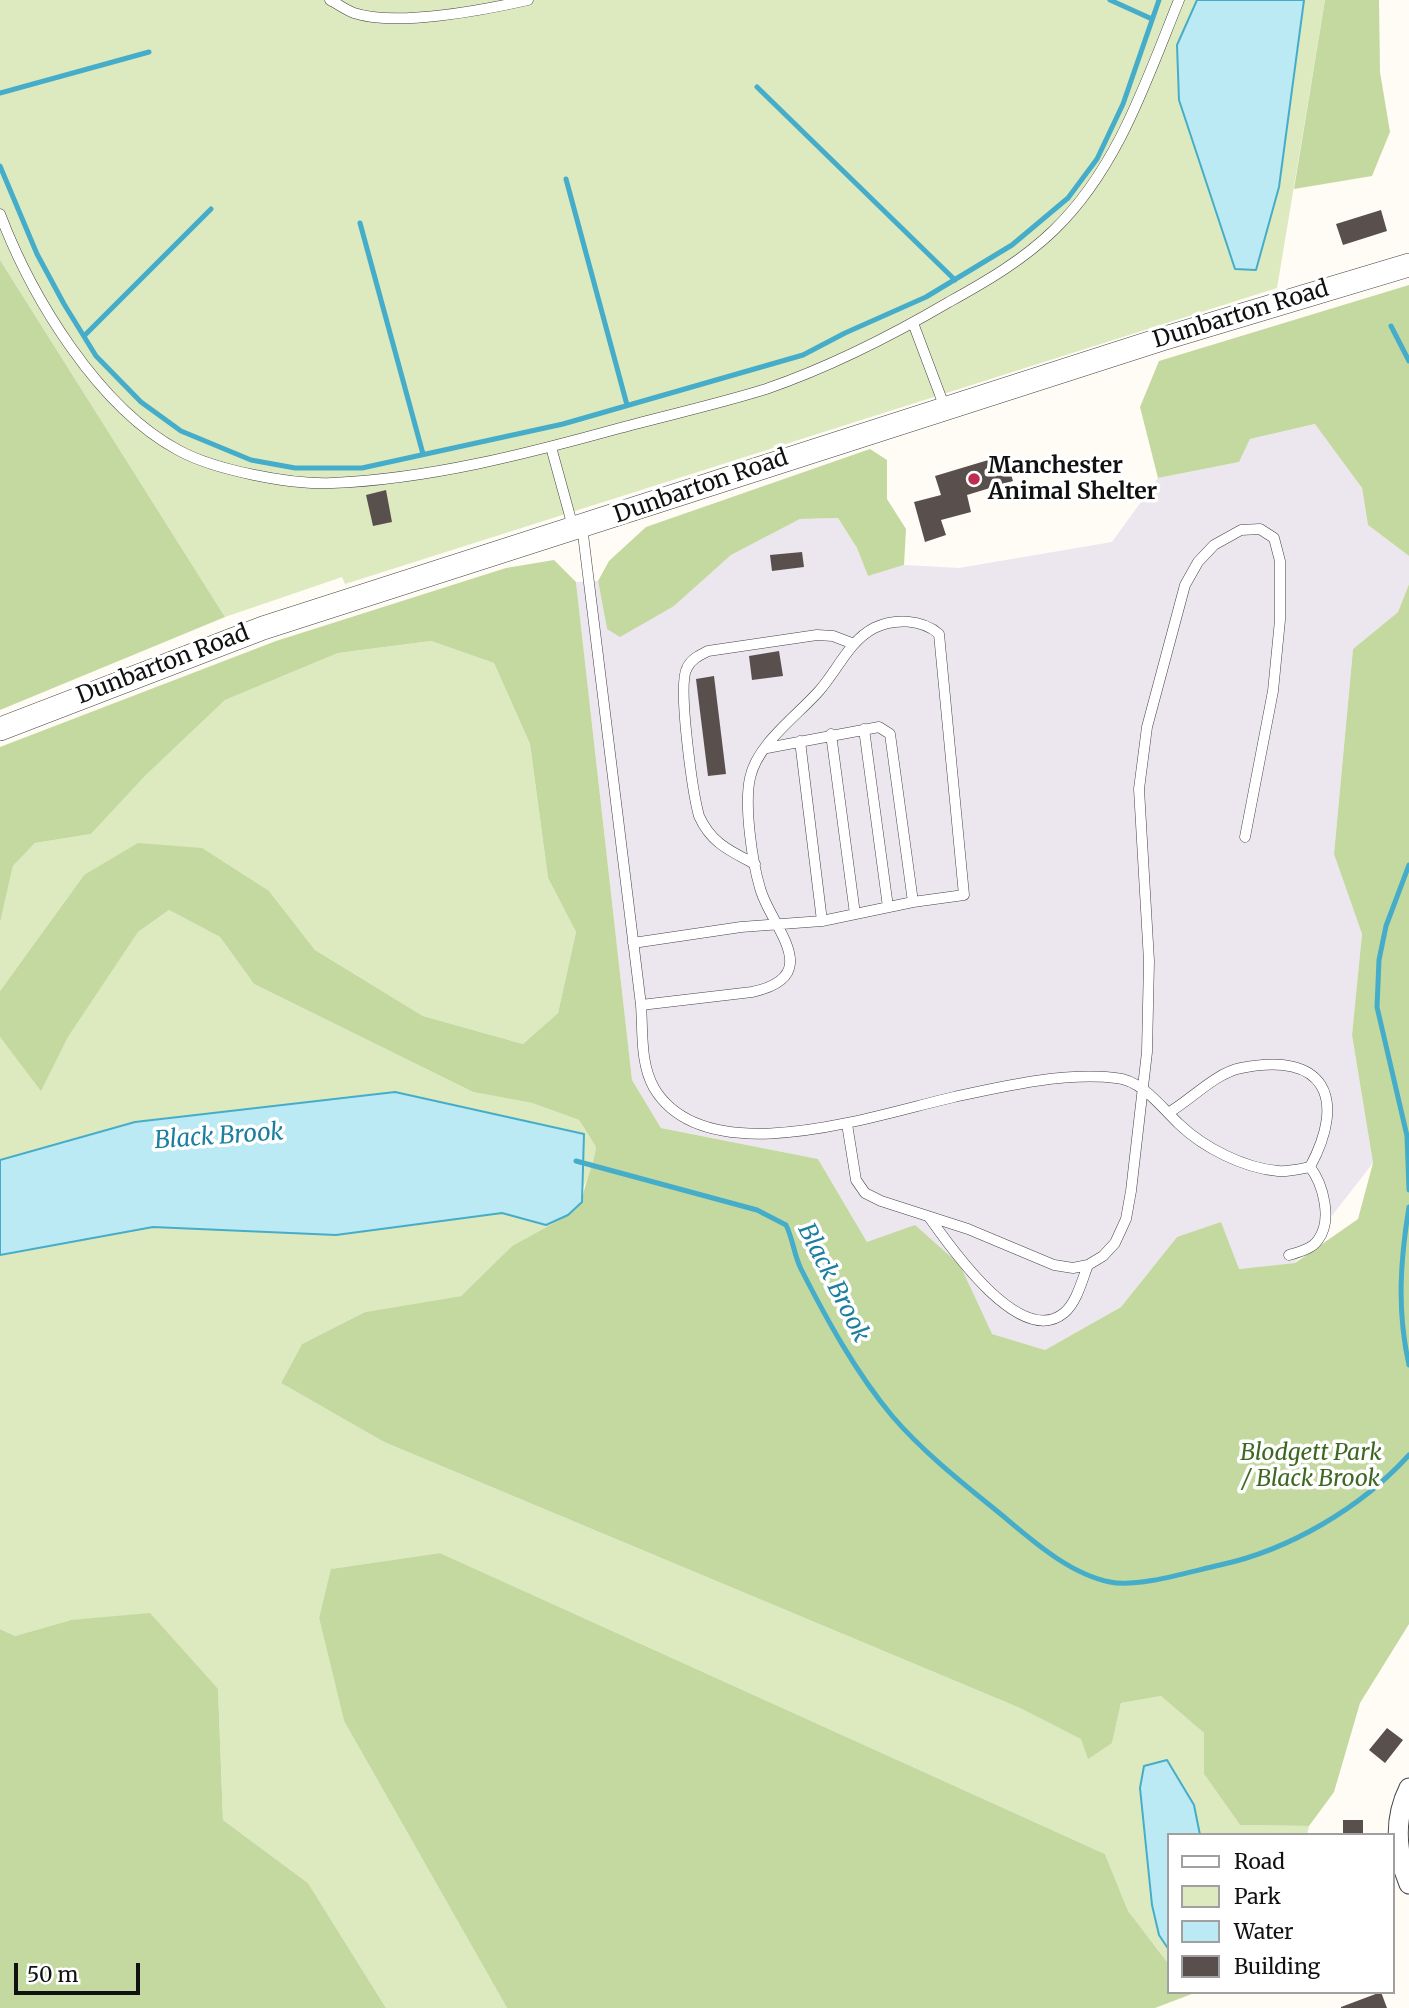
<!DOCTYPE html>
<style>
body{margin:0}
#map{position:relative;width:1409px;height:2008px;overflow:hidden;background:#fffbf5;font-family:Merriweather,serif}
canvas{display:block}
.legend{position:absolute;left:1167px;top:1833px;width:228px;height:161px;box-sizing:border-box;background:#fff;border:2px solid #a0a0a0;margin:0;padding:9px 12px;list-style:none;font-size:21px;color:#111}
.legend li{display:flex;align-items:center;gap:14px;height:35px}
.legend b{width:35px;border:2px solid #a0a0a0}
.scale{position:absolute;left:14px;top:1963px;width:126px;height:32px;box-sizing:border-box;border:4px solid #111;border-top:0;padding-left:9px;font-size:21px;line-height:24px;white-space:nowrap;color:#111;-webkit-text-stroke:5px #fff;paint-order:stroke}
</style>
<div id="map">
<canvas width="1409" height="2008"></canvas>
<ul class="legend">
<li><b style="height:9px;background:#fff"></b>Road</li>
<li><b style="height:19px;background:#dde9bf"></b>Park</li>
<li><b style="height:19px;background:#bceaf4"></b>Water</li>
<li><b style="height:19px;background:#59504e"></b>Building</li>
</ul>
<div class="scale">50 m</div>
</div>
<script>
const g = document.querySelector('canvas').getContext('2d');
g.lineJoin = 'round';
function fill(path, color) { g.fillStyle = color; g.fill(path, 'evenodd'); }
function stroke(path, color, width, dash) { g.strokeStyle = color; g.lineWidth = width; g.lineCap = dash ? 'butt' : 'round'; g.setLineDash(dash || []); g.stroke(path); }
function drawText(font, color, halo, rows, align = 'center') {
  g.font = font + ' Merriweather,serif'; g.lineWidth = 7; g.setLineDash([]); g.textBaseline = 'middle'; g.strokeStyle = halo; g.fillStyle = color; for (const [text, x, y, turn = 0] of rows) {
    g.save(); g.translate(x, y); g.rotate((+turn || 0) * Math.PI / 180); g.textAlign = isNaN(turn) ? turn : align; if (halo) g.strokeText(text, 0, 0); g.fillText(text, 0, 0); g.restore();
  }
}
const industrial = new Path2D(`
 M 1316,424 L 1362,488 L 1368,525 L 1409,556 L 1409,584 L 1398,612 L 1353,649 L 1334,853 L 1362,934 L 1352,1035 L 1373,1163 L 1295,1263 L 1239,1269 L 1177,1237 L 1121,1307 L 1045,1350 L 991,1334 L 960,1265 L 867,1242 L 818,1159 L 661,1128 L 632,1080 L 576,582 L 598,581 L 607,629 L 674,606 L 731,555 L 800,519 L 838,518 L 857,548 L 868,576 L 904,565 L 959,568 L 1112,542 L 1158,478 L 1239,462 L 1250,439 Z`);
const green = new Path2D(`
 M 0,0 L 1325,0 L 1277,288 L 345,584 L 342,577 L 225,617 L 0,260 Z
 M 431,641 L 494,663 L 530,744 L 548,878 L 576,932 L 558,1013 L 523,1044 L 423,1016 L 315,950 L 269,891 L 84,875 L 0,991 L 0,923 L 13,866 L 35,843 L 91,834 L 145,776 L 225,700 L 338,653 Z
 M 169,910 L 220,937 L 254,984 L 473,1092 L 532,1103 L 579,1120 L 596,1147 L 594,1167 L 568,1215 L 512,1246 L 461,1296 L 365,1312 L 302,1344 L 281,1383 L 384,1442 L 1020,1708 L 1082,1739 L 1112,1743 L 1121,1703 L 1161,1696 L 1204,1733 L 1204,1774 L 1240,1825 L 1309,1826 L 1307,1835 L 1169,1835 L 1169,1965 L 1166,1965 L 1128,1911 L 1105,1854 L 440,1553 L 332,1569 L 319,1618 L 344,1721 L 507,2008 L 386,2008 L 308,1883 L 223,1820 L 218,1689 L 71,1620 L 15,1636 L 0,1629 L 0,1037 L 41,1090 L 68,1037 L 138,932 Z`);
const forest = new Path2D(`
 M 1325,0 L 1379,0 L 1380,72 L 1390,132 L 1372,176 L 1294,189 Z
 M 0,260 L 225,617 L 0,710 Z
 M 1409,285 L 1409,556 L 1368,525 L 1362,488 L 1315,424 L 1250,439 L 1239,462 L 1158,478 L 1140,407 L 1159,361 Z
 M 870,449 L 887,460 L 887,499 L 906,529 L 904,565 L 868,576 L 857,548 L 838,518 L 800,519 L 731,555 L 674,606 L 620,637 L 607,629 L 598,581 L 609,561 L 646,527 Z
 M 554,560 L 576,582 L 632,1080 L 661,1128 L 818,1159 L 867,1242 L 915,1225 L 960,1265 L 992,1334 L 1045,1350 L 1121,1307 L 1177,1237 L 1221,1222 L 1239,1269 L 1295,1263 L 1358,1219 L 1373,1163 L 1352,1035 L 1362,934 L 1334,854 L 1353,649 L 1398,612 L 1409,584 L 1409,1624 L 1360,1703 L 1334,1792 L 1309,1826 L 1240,1825 L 1204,1774 L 1204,1733 L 1161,1696 L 1121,1703 L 1112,1743 L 1088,1759 L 1081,1739 L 1020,1708 L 384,1442 L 281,1383 L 302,1344 L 365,1312 L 461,1296 L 512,1246 L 568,1215 L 582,1202 C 584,1182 594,1167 596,1147 L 579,1120 L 532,1103 L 473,1092 L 254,984 L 220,937 L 169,910 L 138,932 L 68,1037 L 41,1091 L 0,1037 L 0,991 L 84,875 L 138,843 L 202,848 L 269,891 L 315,950 L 423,1016 L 523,1044 L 558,1013 L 576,932 L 548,878 L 530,744 L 494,663 L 431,641 L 338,653 L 225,700 L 145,776 L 91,834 L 35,843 L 13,866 L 0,923 L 0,747 L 276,641 L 506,568 Z
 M 440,1553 L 1105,1854 L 1128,1911 L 1169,1965 L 1169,1992 L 1197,1992 L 1155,2008 L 507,2008 L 344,1721 L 319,1618 L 331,1569 Z
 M 150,1613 L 218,1689 L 223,1820 L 308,1883 L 386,2008 L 0,2008 L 0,1629 L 15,1636 L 71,1620 Z`);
const water = new Path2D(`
 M 1197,0 L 1304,0 L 1279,187 L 1256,270 L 1235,269 L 1179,100 L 1177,45 Z
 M 395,1092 L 584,1134 L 582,1202 L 568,1215 L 546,1225 L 502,1213 L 336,1235 L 153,1227 L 0,1255 L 0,1160 L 135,1122 Z
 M 1167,1760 L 1194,1805 L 1200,1835 L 1169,1835 L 1169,1950 L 1159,1935 L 1152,1905 L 1140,1788 L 1144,1766 Z`);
const stream = new Path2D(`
 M 1110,0 L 1152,19
 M 757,87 L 955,280
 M 0,93 L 149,52
 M 0,166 L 37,254 L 64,304 L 96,356 L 141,402 L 181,431 L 251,460 L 295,468 L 362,468 L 563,424 L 803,355 L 845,333 L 926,297 L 1012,245 L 1068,198 L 1097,159 L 1123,104 L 1159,0
 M 566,179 L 627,405
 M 360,223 L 423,454
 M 1391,326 L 1409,361
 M 84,336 L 211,209
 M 1409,865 L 1386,926 L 1379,960 L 1377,1007 L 1407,1136 L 1409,1190
 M 576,1161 L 757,1210 L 786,1225 C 793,1239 794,1255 801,1269 C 827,1320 856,1373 893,1417 C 925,1454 965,1485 1003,1516 C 1034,1542 1070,1574 1110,1582 C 1138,1588 1192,1571 1220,1565 C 1289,1550 1361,1508 1409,1455
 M 1409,1207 C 1400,1262 1397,1311 1409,1365`);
const building = new Path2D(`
 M 1381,210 L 1387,231 L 1343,245 L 1336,224 Z
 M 1005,455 L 1013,481 L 967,495 L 971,512 L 941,520 L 946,535 L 925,542 L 914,502 L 941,495 L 935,476 Z
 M 386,490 L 392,522 L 373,526 L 366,495 Z
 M 802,552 L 804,567 L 772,571 L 770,555 Z
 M 779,651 L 783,676 L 752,680 L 749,656 Z
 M 714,676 L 726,774 L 708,776 L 696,679 Z
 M 1387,1728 L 1403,1740 L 1385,1763 L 1369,1750 Z
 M 1343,1820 L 1363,1820 L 1363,1835 L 1343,1835 Z
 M 1381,1992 L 1387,2008 L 1341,2008 L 1341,2007 Z`);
const service = new Path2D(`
 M 330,0 C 338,4 346,10 354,13 C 396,27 484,10 528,0
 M 0,214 C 32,298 98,407 178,450 C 214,470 291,485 332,483 C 429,479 526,454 620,428 C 668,415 718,404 766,389 C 830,367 891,336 949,302 C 987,281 1023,260 1054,230 C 1118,168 1146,81 1179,0
 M 913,323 L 945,408
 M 551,447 L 573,527
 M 582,526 L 641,1005 C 643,1032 640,1063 654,1088 C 706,1175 878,1114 954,1097 C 1004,1086 1065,1072 1116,1078 C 1142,1080 1162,1108 1179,1124 C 1204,1148 1244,1168 1278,1171 C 1288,1172 1300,1169 1310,1167 C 1323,1184 1333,1220 1318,1240 C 1312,1249 1299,1252 1289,1255
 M 864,729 L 888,907
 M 831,734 L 855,914
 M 800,741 L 822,921
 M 767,748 L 879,727 L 890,734 L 913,902
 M 755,864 C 730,851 711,843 699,816 C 693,794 677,685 687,668 C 691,659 700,655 708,651 L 817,635 L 833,636 L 854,644
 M 633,943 L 741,927 L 822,921 L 913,902 L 964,895 L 939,634 C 922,619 894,618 874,628 C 849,641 837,671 819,691 C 797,716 757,744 750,778 C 744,805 752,861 760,888 C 770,926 827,976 752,992 L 641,1005
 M 1168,1113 C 1191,1100 1215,1073 1241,1068 C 1325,1051 1347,1098 1310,1167
 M 847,1124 L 856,1180 L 865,1193 L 881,1201 L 968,1229 L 1054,1265 L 1073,1268 L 1088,1265 L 1103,1256 L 1115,1243 L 1126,1219 L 1131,1191 L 1147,1052 L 1149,961 L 1139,789 L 1147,727 L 1185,585 L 1198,562 L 1214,545 L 1241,530 L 1260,529 L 1274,538 L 1280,561 L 1280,620 L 1273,691 L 1245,837
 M 929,1217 C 949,1245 1020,1349 1064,1313 C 1077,1302 1082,1280 1088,1265`);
const minor = new Path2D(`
 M 1409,1788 C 1393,1820 1396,1852 1409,1884`);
const tertiary = new Path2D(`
 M 0,729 L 263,628 L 1162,339 L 1409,265`);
const markers = [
 [974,479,7,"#bd2d4f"]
];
const streetNames = [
 ["Dunbarton Road",1241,315,-17],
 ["Dunbarton Road",701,487,-19],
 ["Dunbarton Road",163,665,-21]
];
const poiNames = [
 ["Manchester",988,466],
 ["Animal Shelter",988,492]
];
const parkNames = [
 ["Blodgett Park",1311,1453],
 ["/ Black Brook",1311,1479]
];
const waterNames = [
 ["Black Brook",219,1137,-4],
 ["Black Brook",833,1283,63]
];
fill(industrial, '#ece6ef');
fill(green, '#dde9bf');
fill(forest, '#c4d99f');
fill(water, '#bceaf4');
stroke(water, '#45adc9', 2);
stroke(stream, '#45adc9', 5);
fill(building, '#59504e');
stroke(service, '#444', 11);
stroke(minor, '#444', 21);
stroke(tertiary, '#444', 24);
stroke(service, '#fff', 10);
stroke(minor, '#fff', 19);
stroke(tertiary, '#fff', 23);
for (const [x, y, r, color] of markers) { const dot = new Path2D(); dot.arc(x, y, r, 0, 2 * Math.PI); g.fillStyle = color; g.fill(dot); stroke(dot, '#fff', 2.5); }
drawText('23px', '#111', '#fff', streetNames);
drawText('bold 23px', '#111', '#fff', poiNames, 'left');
drawText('italic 23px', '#3e6822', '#fff', parkNames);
drawText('italic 24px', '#1d7fa0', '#fff', waterNames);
</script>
